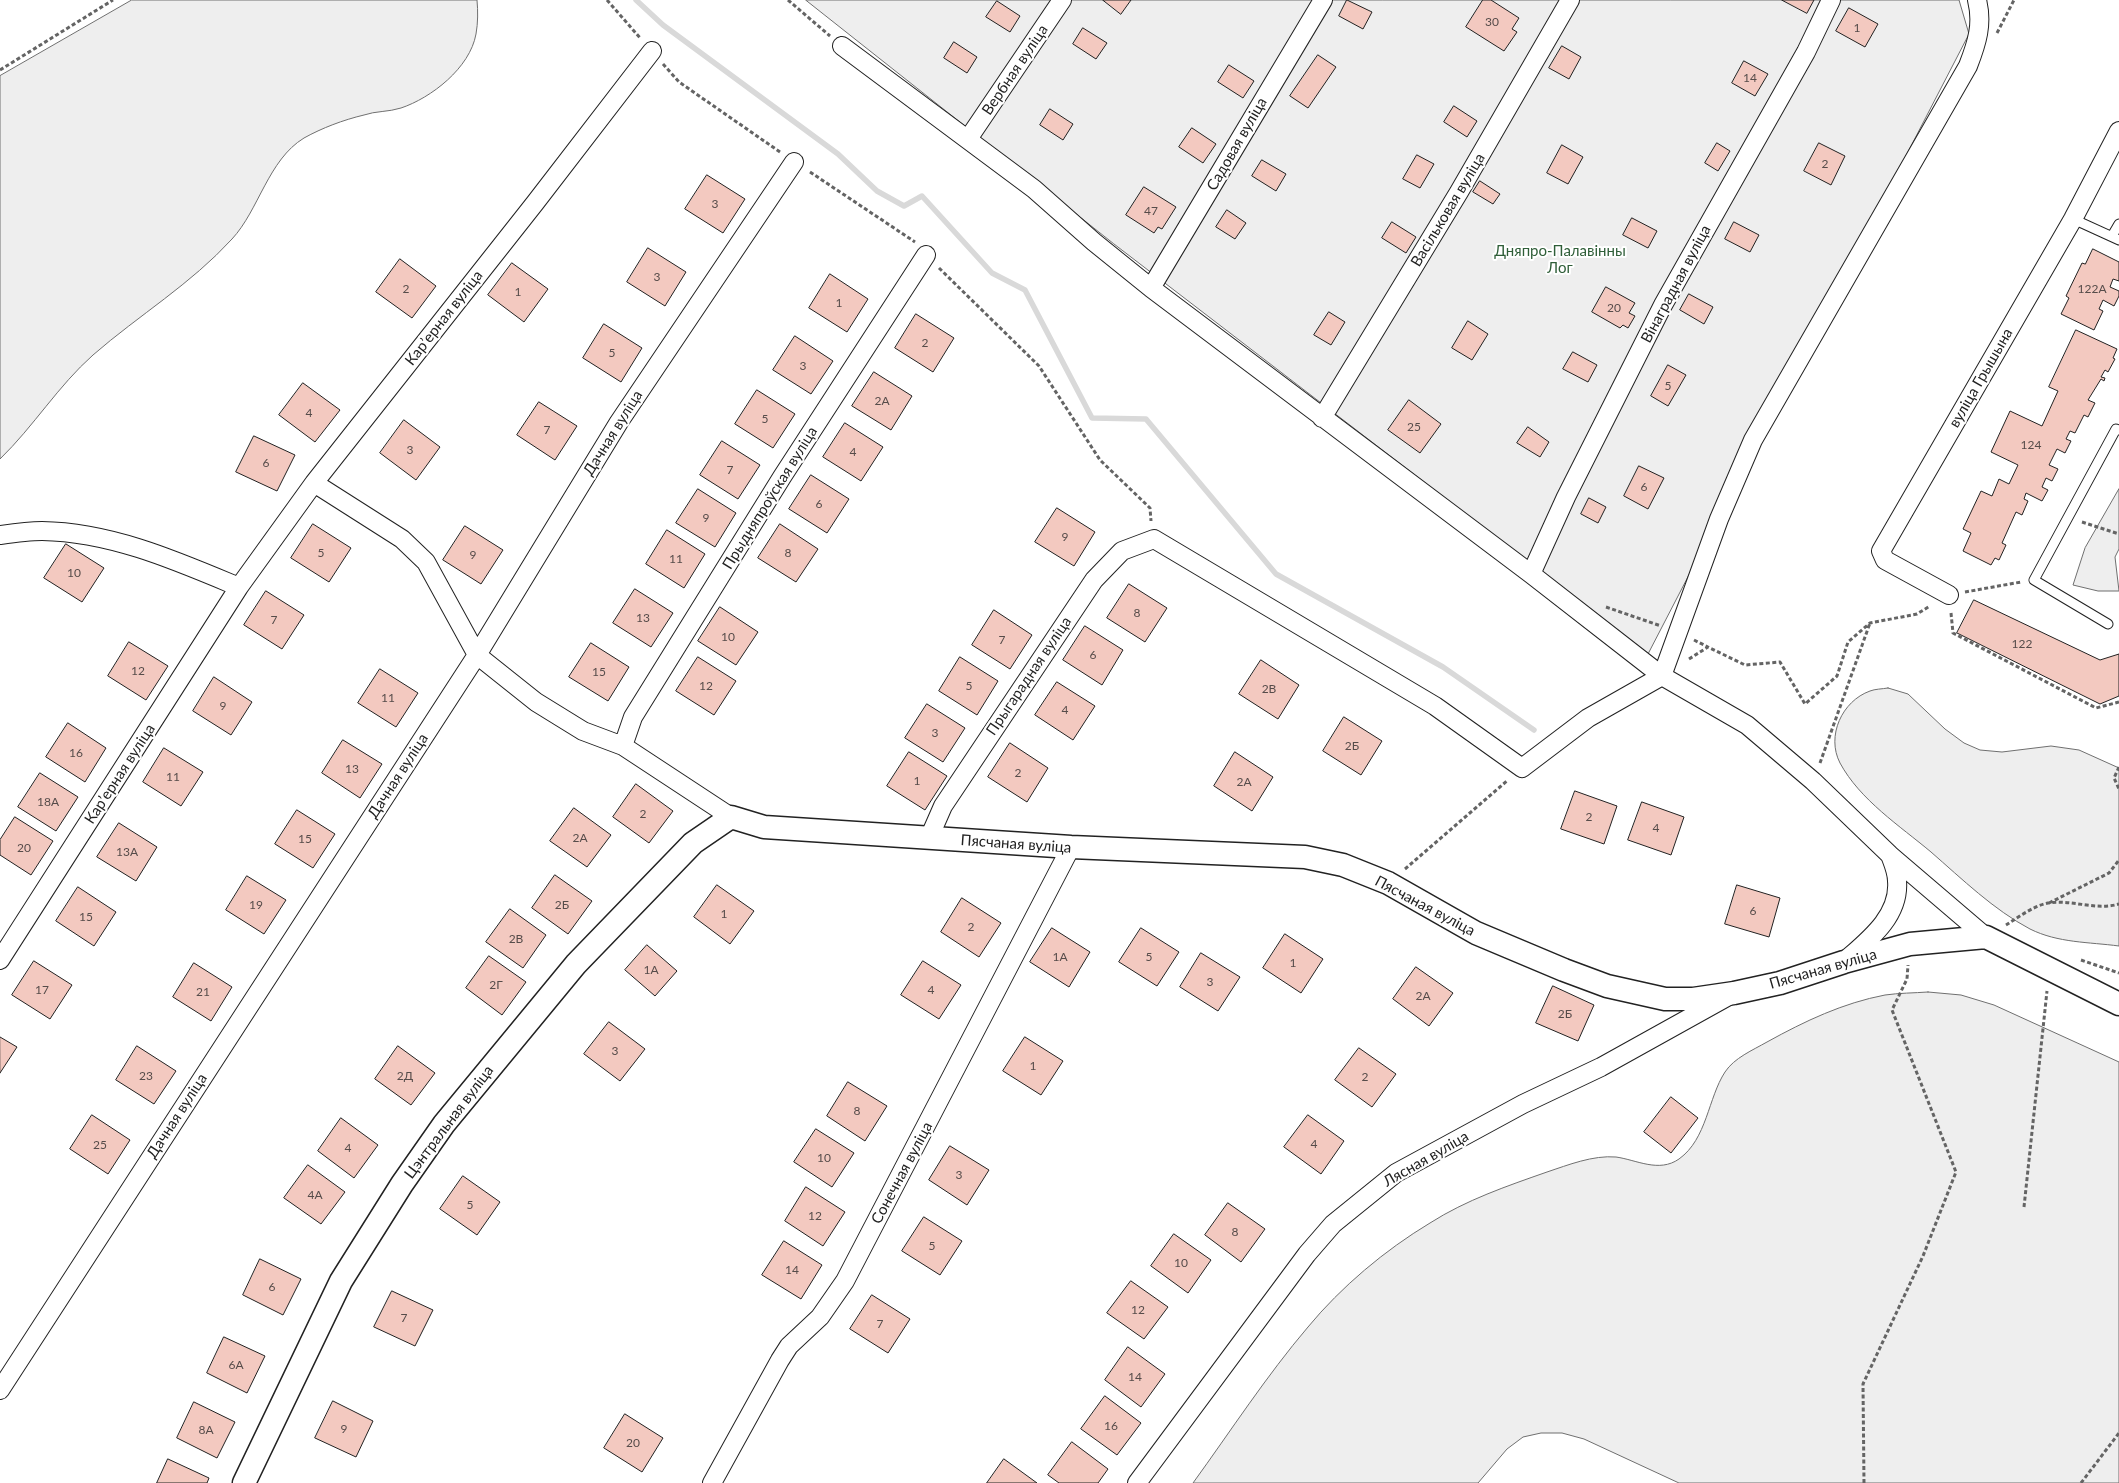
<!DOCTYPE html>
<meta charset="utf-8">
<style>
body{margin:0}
canvas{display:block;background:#fff}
</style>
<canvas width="2119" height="1483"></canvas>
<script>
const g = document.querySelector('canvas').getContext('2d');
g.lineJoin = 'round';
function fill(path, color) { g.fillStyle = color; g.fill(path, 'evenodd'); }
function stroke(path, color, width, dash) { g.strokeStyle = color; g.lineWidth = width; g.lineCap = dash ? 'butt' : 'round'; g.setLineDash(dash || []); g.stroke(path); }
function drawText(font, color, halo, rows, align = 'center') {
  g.font = font + ' Lato,sans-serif'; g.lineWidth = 4; g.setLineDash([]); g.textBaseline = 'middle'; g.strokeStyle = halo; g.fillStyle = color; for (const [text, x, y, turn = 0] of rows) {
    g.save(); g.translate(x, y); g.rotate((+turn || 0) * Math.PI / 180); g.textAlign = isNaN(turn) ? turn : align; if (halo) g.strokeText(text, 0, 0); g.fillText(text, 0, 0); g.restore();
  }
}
const green = new Path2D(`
 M 132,0 L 477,0 C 478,11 478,23 476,34 C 470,68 431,98 401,108 C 389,112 375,111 364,115 C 343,120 322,128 304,138 C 268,160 259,210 232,239 C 191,284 139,315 93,355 C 58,386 34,426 0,459 L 0,76 Z
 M 806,0 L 1959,0 L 1969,34 L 1648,654 L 1114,244 Z
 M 2119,489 L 2119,549 L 2115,557 L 2119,591 L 2098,591 L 2073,585 L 2085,548 Z
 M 1888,688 L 1908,694 L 1945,729 L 1964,743 L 1980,750 L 2002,752 L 2051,746 L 2079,750 L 2119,768 L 2119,946 C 2089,942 2058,943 2030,929 C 1994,910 1962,879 1931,852 C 1900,826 1860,800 1840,763 C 1826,736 1842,701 1870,691 C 1875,689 1882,689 1888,688 Z
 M 1928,992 L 1961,995 L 1994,1005 L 2119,1062 L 2119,1483 L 1679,1483 L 1584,1439 L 1562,1433 L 1541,1433 L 1523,1437 L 1507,1449 L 1478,1483 L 1193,1483 C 1230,1432 1267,1375 1308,1327 C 1341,1287 1385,1250 1430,1223 C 1466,1200 1507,1186 1547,1172 C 1568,1165 1593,1155 1616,1157 C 1637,1160 1659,1173 1679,1159 C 1707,1139 1708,1098 1725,1072 C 1734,1058 1753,1050 1767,1042 C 1805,1021 1843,1003 1885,995 C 1899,993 1914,993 1928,992 Z`);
const stream = new Path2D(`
 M 636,0 L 663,25 L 838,154 L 877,191 L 904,206 L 922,196 L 992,273 L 1025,290 L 1092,418 L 1146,419 L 1276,574 L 1443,667 L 1534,730`);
const building = new Path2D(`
 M 1103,0 L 1131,0 L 1121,14 Z
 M 1347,0 L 1372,12 L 1363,29 L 1339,16 Z
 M 1483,0 L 1491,0 L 1519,18 L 1512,29 L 1517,32 L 1504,51 L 1466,27 Z
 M 1782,0 L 1814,0 L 1807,13 Z
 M 997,1 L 1020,16 L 1010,32 L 986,17 Z
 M 1849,8 L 1878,24 L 1865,47 L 1836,31 Z
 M 1083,28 L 1107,43 L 1096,59 L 1073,44 Z
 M 954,42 L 977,57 L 967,73 L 944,58 Z
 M 1562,46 L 1581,57 L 1569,79 L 1549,68 Z
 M 1318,55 L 1336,67 L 1308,108 L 1290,96 Z
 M 1744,61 L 1768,74 L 1755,96 L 1732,83 Z
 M 1229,65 L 1254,81 L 1243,98 L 1218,82 Z
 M 1454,106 L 1477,121 L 1467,137 L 1444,122 Z
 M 1050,109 L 1073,124 L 1063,140 L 1040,125 Z
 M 1192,128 L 1216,144 L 1203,163 L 1179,147 Z
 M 1717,143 L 1730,151 L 1718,171 L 1705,163 Z
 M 1819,143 L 1845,156 L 1831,185 L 1804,171 Z
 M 1562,145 L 1583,157 L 1568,184 L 1547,173 Z
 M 1417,155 L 1434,164 L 1420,188 L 1403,179 Z
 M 1262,160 L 1286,174 L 1276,191 L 1252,176 Z
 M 707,175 L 745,199 L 723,233 L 685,209 Z
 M 1480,181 L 1500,194 L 1493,204 L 1473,192 Z
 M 1144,187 L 1176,207 L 1162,229 L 1158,227 L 1154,233 L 1126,215 Z
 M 1227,210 L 1246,223 L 1235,239 L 1216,227 Z
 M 1632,218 L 1657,231 L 1648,248 L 1623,235 Z
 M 1392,222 L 1416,237 L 1406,253 L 1382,238 Z
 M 1734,222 L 1759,235 L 1750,252 L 1725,239 Z
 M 648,248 L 686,272 L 665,306 L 627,282 Z
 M 2093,249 L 2119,262 L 2119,281 L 2113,279 L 2110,287 L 2119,291 L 2119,296 L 2114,306 L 2103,300 L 2099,309 L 2103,311 L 2094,330 L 2061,314 L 2069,298 L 2066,296 L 2082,263 L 2085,264 Z
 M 400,259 L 436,286 L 412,318 L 376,292 Z
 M 512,263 L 548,289 L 524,322 L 488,295 Z
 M 830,274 L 868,299 L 847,332 L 809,308 Z
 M 1606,287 L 1635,303 L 1629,313 L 1635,316 L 1628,328 L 1623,325 L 1620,328 L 1592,312 Z
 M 1689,294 L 1713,307 L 1704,324 L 1680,310 Z
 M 1329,312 L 1345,322 L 1331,345 L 1314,335 Z
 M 916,314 L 954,338 L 933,372 L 895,348 Z
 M 1468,321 L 1488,334 L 1472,360 L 1452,348 Z
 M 604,324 L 642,348 L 621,382 L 583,358 Z
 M 2076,330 L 2117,349 L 2113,358 L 2115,359 L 2108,372 L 2105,370 L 2101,377 L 2105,378 L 2104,381 L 2101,379 L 2088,400 L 2095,403 L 2088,417 L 2084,415 L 2075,433 L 2070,431 L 2066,439 L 2071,441 L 2065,453 L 2057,449 L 2049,465 L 2058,469 L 2052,481 L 2046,478 L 2042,487 L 2048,490 L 2042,501 L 2026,493 L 2024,499 L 2028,501 L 2022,515 L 2016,512 L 2002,543 L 2006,545 L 1999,560 L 1995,558 L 1991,565 L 1963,551 L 1971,533 L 1963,529 L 1981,491 L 1992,496 L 1999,479 L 2009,484 L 2018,465 L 1991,452 L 2010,411 L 2042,426 L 2058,391 L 2049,387 Z
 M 795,336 L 833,361 L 811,394 L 773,370 Z
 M 1573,352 L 1597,365 L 1588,382 L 1563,369 Z
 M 1668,365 L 1686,375 L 1668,406 L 1651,396 Z
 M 874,372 L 912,396 L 891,430 L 852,406 Z
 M 303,383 L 340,410 L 315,442 L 279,415 Z
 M 757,390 L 795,414 L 773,448 L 735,424 Z
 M 1409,400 L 1441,424 L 1420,453 L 1388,430 Z
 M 539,402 L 577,426 L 555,460 L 517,435 Z
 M 404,420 L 440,447 L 416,480 L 380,453 Z
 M 845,423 L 883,447 L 861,481 L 823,457 Z
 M 1528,427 L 1549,442 L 1540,457 L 1517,443 Z
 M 254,436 L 295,455 L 277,491 L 236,472 Z
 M 722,441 L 760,465 L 738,499 L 700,475 Z
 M 1639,466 L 1664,478 L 1648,509 L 1624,496 Z
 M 811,475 L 849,499 L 827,533 L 789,509 Z
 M 698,489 L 736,513 L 715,547 L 676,523 Z
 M 1589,498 L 1606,507 L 1598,523 L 1581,514 Z
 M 1057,508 L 1095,532 L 1074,566 L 1035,542 Z
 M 313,524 L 351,548 L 329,582 L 291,558 Z
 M 780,524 L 818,549 L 796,582 L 758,558 Z
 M 465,526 L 503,550 L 481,584 L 443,560 Z
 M 667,530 L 705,554 L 684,588 L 646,564 Z
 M 66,544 L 104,568 L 82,602 L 44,578 Z
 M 1129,584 L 1167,608 L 1145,642 L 1107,618 Z
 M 635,589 L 673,613 L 651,647 L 613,623 Z
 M 266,591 L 304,615 L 282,649 L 244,625 Z
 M 1974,600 L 2100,660 L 2119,654 L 2119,696 L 2100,704 L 1957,633 Z
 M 720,607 L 758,632 L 736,665 L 698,641 Z
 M 994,610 L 1032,635 L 1010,669 L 972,645 Z
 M 1085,626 L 1123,650 L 1102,685 L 1063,660 Z
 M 129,642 L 168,666 L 146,700 L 108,676 Z
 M 591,643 L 629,667 L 608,701 L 569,677 Z
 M 698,657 L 736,681 L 714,715 L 676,691 Z
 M 960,657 L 998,681 L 977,715 L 939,691 Z
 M 1261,660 L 1299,685 L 1278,719 L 1239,694 Z
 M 380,669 L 418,693 L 396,727 L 358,703 Z
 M 214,677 L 252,702 L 231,735 L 193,711 Z
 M 1057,682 L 1095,706 L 1073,740 L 1035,715 Z
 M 927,704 L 965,728 L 943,762 L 905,738 Z
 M 1344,717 L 1382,741 L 1361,775 L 1323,751 Z
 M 68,723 L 106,748 L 85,782 L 46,757 Z
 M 343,740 L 382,764 L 360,798 L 322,773 Z
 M 1010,743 L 1048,768 L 1027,802 L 988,777 Z
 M 164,748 L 203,772 L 181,806 L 143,782 Z
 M 909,752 L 947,776 L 925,810 L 887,786 Z
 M 1235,752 L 1273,777 L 1252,811 L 1214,786 Z
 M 40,773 L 78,797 L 56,831 L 18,807 Z
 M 636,784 L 673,811 L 649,843 L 613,817 Z
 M 1575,791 L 1617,806 L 1604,844 L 1561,829 Z
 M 1642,802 L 1684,817 L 1671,855 L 1628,840 Z
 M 574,808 L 611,835 L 587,867 L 550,841 Z
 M 297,810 L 335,834 L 313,868 L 275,844 Z
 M 15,817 L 53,841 L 31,875 L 0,855 L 0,840 Z
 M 119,823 L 157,847 L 136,881 L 97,857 Z
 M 555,875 L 592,901 L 568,934 L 532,908 Z
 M 247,876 L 286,900 L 264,934 L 226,910 Z
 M 717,885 L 754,911 L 730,944 L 694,917 Z
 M 1737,885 L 1780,898 L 1769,937 L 1725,924 Z
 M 78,887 L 116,912 L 94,946 L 56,921 Z
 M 962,898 L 1001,923 L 979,957 L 941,932 Z
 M 510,909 L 546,935 L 523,968 L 486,942 Z
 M 1052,928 L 1090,952 L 1069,987 L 1030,962 Z
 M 1141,928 L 1179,952 L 1157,986 L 1119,962 Z
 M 1285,934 L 1323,959 L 1301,993 L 1263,968 Z
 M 647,945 L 677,971 L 655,996 L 625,970 Z
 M 1201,953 L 1240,977 L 1218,1011 L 1180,987 Z
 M 489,956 L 526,982 L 502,1015 L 466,988 Z
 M 34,961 L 72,985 L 50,1019 L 12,995 Z
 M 923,961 L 961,985 L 939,1019 L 901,995 Z
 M 194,963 L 232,987 L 211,1021 L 173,997 Z
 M 1416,967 L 1453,993 L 1429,1026 L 1393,999 Z
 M 1553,986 L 1594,1005 L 1578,1041 L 1536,1023 Z
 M 609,1022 L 645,1049 L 620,1081 L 584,1054 Z
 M 0,1037 L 17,1047 L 0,1073 Z
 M 1025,1037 L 1063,1061 L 1041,1095 L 1003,1071 Z
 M 137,1046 L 176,1071 L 154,1104 L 116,1080 Z
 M 398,1046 L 435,1073 L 411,1105 L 375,1079 Z
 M 1359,1048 L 1396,1074 L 1372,1107 L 1335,1080 Z
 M 848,1082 L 887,1106 L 865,1141 L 827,1116 Z
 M 1671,1097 L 1698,1118 L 1671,1153 L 1644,1132 Z
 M 92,1115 L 130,1140 L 108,1174 L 70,1149 Z
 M 1308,1115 L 1344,1141 L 1321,1174 L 1284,1147 Z
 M 341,1118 L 378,1145 L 354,1178 L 318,1151 Z
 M 816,1129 L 854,1153 L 832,1187 L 794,1162 Z
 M 950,1146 L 989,1170 L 967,1205 L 929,1180 Z
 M 308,1165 L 345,1192 L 321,1224 L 284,1198 Z
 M 463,1176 L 500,1202 L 477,1235 L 440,1209 Z
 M 806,1187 L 845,1212 L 823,1246 L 785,1221 Z
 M 1228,1203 L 1265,1229 L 1241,1262 L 1205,1235 Z
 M 924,1217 L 962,1241 L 940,1275 L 902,1251 Z
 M 1174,1234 L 1211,1260 L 1188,1293 L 1151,1266 Z
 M 784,1241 L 822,1265 L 801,1299 L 762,1275 Z
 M 260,1259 L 301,1279 L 283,1315 L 243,1295 Z
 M 1131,1281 L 1168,1307 L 1144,1339 L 1107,1313 Z
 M 392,1291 L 433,1310 L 415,1346 L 374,1327 Z
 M 872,1295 L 910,1319 L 888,1353 L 850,1329 Z
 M 224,1337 L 265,1356 L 247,1393 L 207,1373 Z
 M 1128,1347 L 1165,1374 L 1141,1407 L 1105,1380 Z
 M 1105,1396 L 1141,1423 L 1117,1455 L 1081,1429 Z
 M 333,1401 L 373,1421 L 356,1457 L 315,1438 Z
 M 194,1402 L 235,1422 L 217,1458 L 177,1438 Z
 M 625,1414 L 663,1438 L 642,1472 L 604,1448 Z
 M 1072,1442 L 1108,1469 L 1098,1483 L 1059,1483 L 1048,1475 Z
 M 168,1459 L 209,1478 L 207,1483 L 157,1483 Z
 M 1004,1459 L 1037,1483 L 987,1483 Z`);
const path = new Path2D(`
 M 607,0 L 641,39
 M 788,0 L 830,36
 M 1997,33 L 2014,0
 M 663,64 L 679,82 L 780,152
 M 0,70 L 113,0
 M 810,172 L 915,242
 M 939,268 L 1039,366 L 1100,460 L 1150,508 L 1151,521
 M 2082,522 L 2119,534
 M 1965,592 L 2021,582
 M 1606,607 L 1661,626
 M 1951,613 L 1953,633 L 2096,708 L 2119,702
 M 1694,640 L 1708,647
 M 1689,659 L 1708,647 L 1745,665 L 1780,662 L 1805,704 L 1837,676 L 1848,642 L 1870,623 L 1917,614 L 1930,606
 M 1820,763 L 1870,623
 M 2119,767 L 2114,778 L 2119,789
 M 1405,869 L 1508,780
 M 2049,903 L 2109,873 L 2119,860
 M 2006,925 C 2019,917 2033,906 2048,903 C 2071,899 2096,911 2119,904
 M 2081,960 L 2119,973
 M 2024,1207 L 2047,991
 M 1864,1483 L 1863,1384 L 1923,1256 L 1956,1172 L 1892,1010 L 1907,979 L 1908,965
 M 2081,1483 L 2119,1433`);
const service = new Path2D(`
 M 2073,219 L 2119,240
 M 2112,236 L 2119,224
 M 2108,624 L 2034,580 L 2116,429 L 2119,430`);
const minor = new Path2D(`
 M 842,46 L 1034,189 L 1094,242 L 1151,288 L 1531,574 L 1662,676 L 1747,725 L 1813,781 L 1890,855 L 1986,937
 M 968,139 L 1062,0
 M 1151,288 L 1323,0
 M 1322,418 L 1459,192 L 1570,0
 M 314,483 L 402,539 L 426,562 L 477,655 L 536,702 L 583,731 L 623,746 L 731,817
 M 0,535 C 14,533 28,531 42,531 C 111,532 177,561 239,587
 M 1531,574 L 1566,497 L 1663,305 L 1806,52 L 1831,0
 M 1949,595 L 1885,560 L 1881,551 L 2073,219 L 2119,131
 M 623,746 L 633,717 L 782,477 L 926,255
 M 929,838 L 943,806 L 1094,580 L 1122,551 L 1154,539 L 1435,706 L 1522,768 L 1588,718 L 1662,676 L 1719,519 L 1753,440 L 1968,66 C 1977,43 1983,24 1977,0
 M 1847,959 C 1870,939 1900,915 1897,881 C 1897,872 1893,863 1890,855
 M 0,960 L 239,587 L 314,483 L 535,203 L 652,51
 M 0,1390 L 477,655 L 619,422 L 794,162
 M 712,1483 L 780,1360 L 789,1346 L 820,1317 L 845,1281 L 1071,847
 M 1137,1483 L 1307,1254 L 1333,1224 L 1396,1173 L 1523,1104 L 1601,1067 L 1727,997`);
const tertiary = new Path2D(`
 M 244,1483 L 341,1281 L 402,1184 L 444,1124 L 576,964 L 693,843 L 731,817 L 764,827 L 1071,847 L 1305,857 L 1343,865 L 1388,883 L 1476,933 L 1564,970 L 1607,986 L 1665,999 L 1693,999 L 1734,993 L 1780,983 L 1844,962 L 1910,944 L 1986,937 L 2119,1004`);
const numberNames = [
 ["30",1492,22],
 ["1",1857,28],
 ["14",1750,78],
 ["2",1825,164],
 ["3",715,204],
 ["47",1151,211],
 ["3",657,277],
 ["2",406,289],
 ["122А",2092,289],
 ["1",518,292],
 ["1",839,303],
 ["20",1614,308],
 ["2",925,343],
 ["5",612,353],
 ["3",803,366],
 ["5",1668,386],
 ["2А",882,401],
 ["4",309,413],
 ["5",765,419],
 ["25",1414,427],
 ["7",547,430],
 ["124",2031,445],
 ["3",410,450],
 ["4",853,452],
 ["6",266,463],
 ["7",730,470],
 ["6",1644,487],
 ["6",819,504],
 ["9",706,518],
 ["9",1065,537],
 ["5",321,553],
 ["8",788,553],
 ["9",473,555],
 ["11",676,559],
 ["10",74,573],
 ["8",1137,613],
 ["13",643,618],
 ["7",274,620],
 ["10",728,637],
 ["7",1002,640],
 ["122",2022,644],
 ["6",1093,655],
 ["12",138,671],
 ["15",599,672],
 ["12",706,686],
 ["5",969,686],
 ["2В",1269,689],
 ["11",388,698],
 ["9",223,706],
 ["4",1065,710],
 ["3",935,733],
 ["2Б",1352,746],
 ["16",76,753],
 ["13",352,769],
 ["2",1018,773],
 ["11",173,777],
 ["1",917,781],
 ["2А",1244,782],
 ["18А",48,802],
 ["2",643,814],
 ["2",1589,817],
 ["4",1656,828],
 ["2А",580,838],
 ["15",305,839],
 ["20",24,848],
 ["13А",127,852],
 ["19",256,905],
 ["2Б",562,905],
 ["6",1753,911],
 ["1",724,914],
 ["15",86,917],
 ["2",971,927],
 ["2В",516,939],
 ["1А",1060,957],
 ["5",1149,957],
 ["1",1293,963],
 ["1А",651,970],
 ["3",1210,982],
 ["2Г",496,985],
 ["17",42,990],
 ["4",931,990],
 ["21",203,992],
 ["2А",1423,996],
 ["2Б",1565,1014],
 ["3",615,1051],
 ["1",1033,1066],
 ["23",146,1076],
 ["2Д",405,1076],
 ["2",1365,1077],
 ["8",857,1111],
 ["4",1314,1144],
 ["25",100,1145],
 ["4",348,1148],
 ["10",824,1158],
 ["3",959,1175],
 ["4А",315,1195],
 ["5",470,1205],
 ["12",815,1216],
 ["8",1235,1232],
 ["5",932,1246],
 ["10",1181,1263],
 ["14",792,1270],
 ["6",272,1287],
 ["12",1138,1310],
 ["7",404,1318],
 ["7",880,1324],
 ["6А",236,1365],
 ["14",1135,1377],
 ["16",1111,1426],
 ["9",344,1429],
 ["8А",206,1430],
 ["20",633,1443]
];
const streetNames = [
 ["Вербная вуліца",1015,70,-56],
 ["Садовая вуліца",1237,144,-60],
 ["Васільковая вуліца",1448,210,-59],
 ["Вінаградная вуліца",1676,284,-62],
 ["Карʼерная вуліца",444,318,-52],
 ["вуліца Грышына",1981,378,-60],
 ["Дачная вуліца",613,433,-58],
 ["Прыдняпроўская вуліца",770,498,-58],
 ["Прыгарадная вуліца",1029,676,-56],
 ["Карʼерная вуліца",120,774,-57],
 ["Дачная вуліца",398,776,-57],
 ["Пясчаная вуліца",1016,844,4],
 ["Пясчаная вуліца",1425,906,28],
 ["Пясчаная вуліца",1823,969,-16],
 ["Дачная вуліца",177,1116,-57],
 ["Цэнтральная вуліца",449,1122,-53],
 ["Лясная вуліца",1426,1159,-30],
 ["Сонечная вуліца",902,1173,-62]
];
const parkNames = [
 ["Дняпро-Палавінны",1560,251],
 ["Лог",1560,268]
];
fill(green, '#eee');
stroke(green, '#6f6f6f', 1);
stroke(stream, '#d9d9d9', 5.5);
fill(building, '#f3c9c0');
stroke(building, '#222', 1);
stroke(service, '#222', 11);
stroke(minor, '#222', 20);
stroke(tertiary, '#222', 25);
stroke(path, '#646464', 3, [4, 2.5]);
stroke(service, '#fff', 9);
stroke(minor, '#fff', 18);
stroke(tertiary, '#fff', 22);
drawText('12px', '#564c4a', null, numberNames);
drawText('15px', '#222', '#fff', streetNames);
drawText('15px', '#2f5e38', '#fff', parkNames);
</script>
